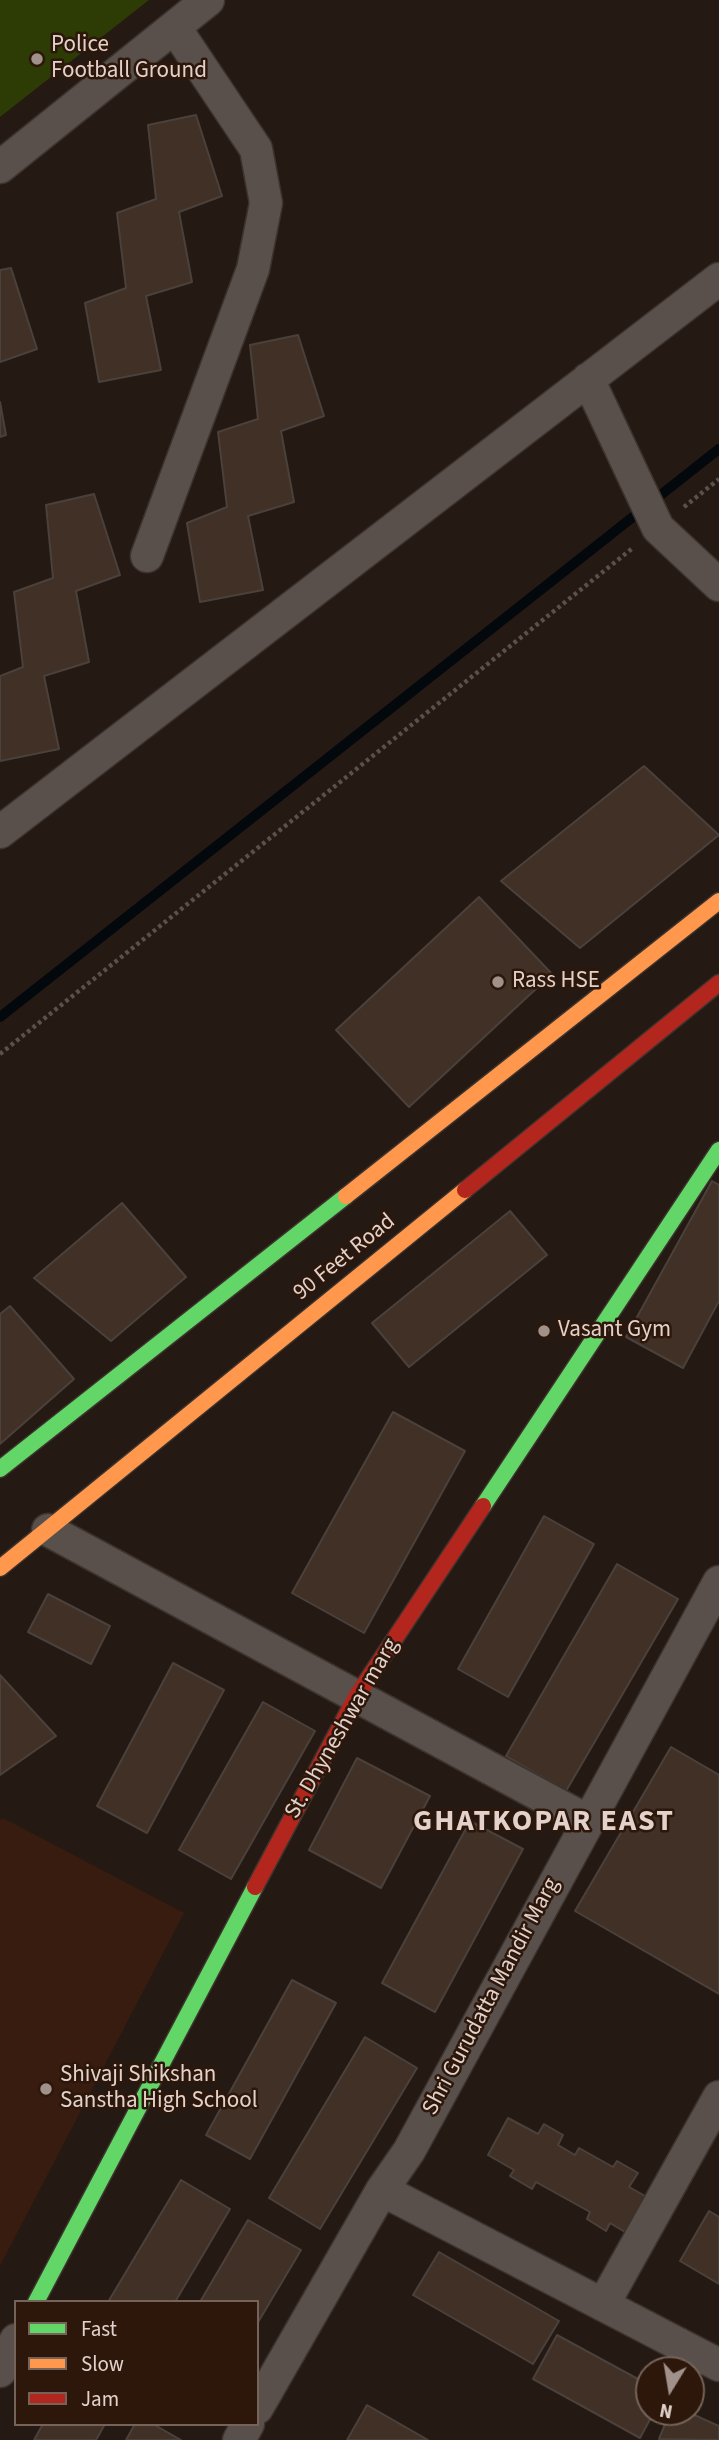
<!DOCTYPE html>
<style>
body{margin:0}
#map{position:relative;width:719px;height:2440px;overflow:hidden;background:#251913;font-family:"Source Sans 3",sans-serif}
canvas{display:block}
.legend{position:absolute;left:14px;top:2300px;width:245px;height:126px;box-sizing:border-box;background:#2d170b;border:2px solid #756258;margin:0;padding:9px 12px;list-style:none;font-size:21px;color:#e2d2cb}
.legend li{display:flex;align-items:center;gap:14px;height:35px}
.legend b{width:35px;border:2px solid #756258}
.north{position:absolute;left:635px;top:2356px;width:70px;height:70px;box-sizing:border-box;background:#2d170b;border:2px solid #756258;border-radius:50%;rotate:191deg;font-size:19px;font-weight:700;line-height:28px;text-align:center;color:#e2d2cb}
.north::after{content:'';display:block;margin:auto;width:24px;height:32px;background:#a0918b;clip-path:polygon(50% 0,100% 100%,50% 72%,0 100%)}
</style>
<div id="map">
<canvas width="719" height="2440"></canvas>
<ul class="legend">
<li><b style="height:9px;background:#63d668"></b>Fast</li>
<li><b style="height:9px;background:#ff974d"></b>Slow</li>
<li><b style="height:9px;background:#b3261e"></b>Jam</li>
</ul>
<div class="north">N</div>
</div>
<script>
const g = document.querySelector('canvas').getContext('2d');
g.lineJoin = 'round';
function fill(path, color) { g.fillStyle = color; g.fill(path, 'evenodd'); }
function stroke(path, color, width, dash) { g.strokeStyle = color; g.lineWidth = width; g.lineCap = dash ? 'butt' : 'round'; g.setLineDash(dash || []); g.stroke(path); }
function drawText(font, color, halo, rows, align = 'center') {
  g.font = font + ' "Source Sans 3",sans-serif'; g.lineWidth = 5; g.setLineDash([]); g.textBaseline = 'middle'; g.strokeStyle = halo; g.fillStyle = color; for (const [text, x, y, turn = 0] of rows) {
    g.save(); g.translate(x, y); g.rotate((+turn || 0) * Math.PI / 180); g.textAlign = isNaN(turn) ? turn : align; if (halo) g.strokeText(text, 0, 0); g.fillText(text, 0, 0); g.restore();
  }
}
const built = new Path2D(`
 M 3,1818 L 184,1913 L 0,2266 L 0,1820 Z`);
const green = new Path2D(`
 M 0,0 L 149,0 L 0,117 Z`);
const stream = new Path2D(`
 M 0,1017 L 719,449`);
const building = new Path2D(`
 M 196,115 L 222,196 L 179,212 L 192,282 L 146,296 L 161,370 L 99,382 L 85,303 L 126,288 L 117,213 L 156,199 L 148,125 Z
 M 11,268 L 37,349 L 0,362 L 0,270 Z
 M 298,335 L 324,416 L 281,431 L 294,502 L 248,516 L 263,590 L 200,602 L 187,523 L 227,507 L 218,432 L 258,419 L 250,345 Z
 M 0,402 L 6,435 L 0,437 Z
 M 94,494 L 120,575 L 76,591 L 89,662 L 44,676 L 59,749 L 0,761 L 0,676 L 23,667 L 14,592 L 53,578 L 46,505 Z
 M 644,766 L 719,835 L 580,948 L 501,881 Z
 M 479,897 L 552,974 L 409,1107 L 336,1030 Z
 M 712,1181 L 719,1185 L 719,1301 L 683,1368 L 626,1337 Z
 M 122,1203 L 186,1277 L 111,1341 L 34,1278 Z
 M 510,1211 L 547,1255 L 409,1367 L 372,1323 Z
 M 10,1306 L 74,1379 L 0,1444 L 0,1314 Z
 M 393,1412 L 465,1451 L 364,1633 L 292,1593 Z
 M 544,1516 L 594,1544 L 508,1697 L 458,1669 Z
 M 617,1564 L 678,1599 L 566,1791 L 506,1756 Z
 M 48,1594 L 110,1626 L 91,1664 L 28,1632 Z
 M 173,1663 L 224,1690 L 147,1833 L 97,1806 Z
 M 0,1675 L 56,1736 L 0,1775 Z
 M 263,1702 L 315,1731 L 231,1879 L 179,1850 Z
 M 671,1747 L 719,1775 L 719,1994 L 575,1911 Z
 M 357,1758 L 430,1796 L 381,1888 L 309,1850 Z
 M 470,1821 L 523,1849 L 435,2012 L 382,1983 Z
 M 292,1980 L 336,2003 L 250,2159 L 206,2135 Z
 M 365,2037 L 417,2068 L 320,2229 L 269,2198 Z
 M 508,2118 L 538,2134 L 544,2124 L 563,2135 L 558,2145 L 575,2155 L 579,2148 L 613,2167 L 617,2161 L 638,2173 L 629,2187 L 656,2202 L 635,2238 L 610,2223 L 606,2231 L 587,2219 L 590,2212 L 536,2182 L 532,2189 L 510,2176 L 514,2170 L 488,2155 Z
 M 181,2180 L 230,2209 L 175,2302 L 108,2302 Z
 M 709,2211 L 719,2217 L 719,2284 L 680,2261 Z
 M 248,2220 L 301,2250 L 257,2324 L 257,2302 L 200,2302 Z
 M 439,2252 L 559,2321 L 533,2364 L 413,2295 Z
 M 557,2335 L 649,2385 L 649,2412 L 654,2412 L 640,2438 L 533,2379 Z
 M 367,2405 L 428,2440 L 347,2440 Z
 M 670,2412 L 688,2412 L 719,2426 L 719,2440 L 659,2439 Z
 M 43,2424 L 105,2424 L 96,2440 L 34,2440 Z
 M 135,2424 L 153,2424 L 181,2440 L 126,2440 Z`);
const path = new Path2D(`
 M 684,507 L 719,479
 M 0,1054 L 634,547`);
const street = new Path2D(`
 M 0,167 L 208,0
 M 588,379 L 658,528 L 719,585
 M 147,556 L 253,269 L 266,203 L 256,149 L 175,28
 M 0,832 L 719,279
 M 48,1530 L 588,1821
 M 382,2190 L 719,2365
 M 603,2305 L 719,2097
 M 0,2371 L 16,2340
 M 257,2408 L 382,2190 L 409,2151 L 719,1582
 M 239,2440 L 248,2424`);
const fast = new Path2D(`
 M 0,1469 L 346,1196
 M 483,1506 L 719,1150
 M 36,2302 L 255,1887`);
const slow = new Path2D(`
 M 346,1196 L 719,901
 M 0,1568 L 465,1190`);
const jam = new Path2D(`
 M 465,1190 L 719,983
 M 255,1887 L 356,1697 L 483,1506`);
const markers = [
 [37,59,7,"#a0918b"],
 [498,982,7,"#a0918b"],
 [544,1331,7,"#a0918b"],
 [46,2089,7,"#a0918b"]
];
const poiNames = [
 ["Police",51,46],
 ["Football Ground",51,72],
 ["Rass HSE",512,982],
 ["Vasant Gym",558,1331],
 ["Shivaji Shikshan",60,2076],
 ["Sanstha High School",60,2102]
];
const streetNames = [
 ["90 Feet Road",345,1258,-39],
 ["St. Dhyneshwar marg",343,1729,-60],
 ["Shri Gurudatta Mandir Marg",492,1997,-62]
];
const districtNames = [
 ["GHATKOPAR EAST",544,1823]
];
fill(built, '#371c0f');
fill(green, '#2d3b05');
stroke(stream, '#03080c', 10);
fill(building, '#403026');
stroke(building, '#4b413c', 2);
stroke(street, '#3c332e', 35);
stroke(fast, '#3c332e', 19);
stroke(slow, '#3c332e', 19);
stroke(jam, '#3c332e', 19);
stroke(path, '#5a514d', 4.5, [3.5, 3.5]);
stroke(street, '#59504b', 32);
stroke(fast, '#63d668', 16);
stroke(slow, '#ff974d', 16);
stroke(jam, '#b3261e', 16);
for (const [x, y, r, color] of markers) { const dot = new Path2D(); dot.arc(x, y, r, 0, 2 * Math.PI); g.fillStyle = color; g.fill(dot); stroke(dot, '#2d170b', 2.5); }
drawText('23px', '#e2d2cb', '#2d170b', poiNames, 'left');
drawText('23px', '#e2d2cb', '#2d170b', streetNames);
g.letterSpacing = '2px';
drawText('bold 30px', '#e2d2cb', '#2d170b', districtNames);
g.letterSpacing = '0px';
</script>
